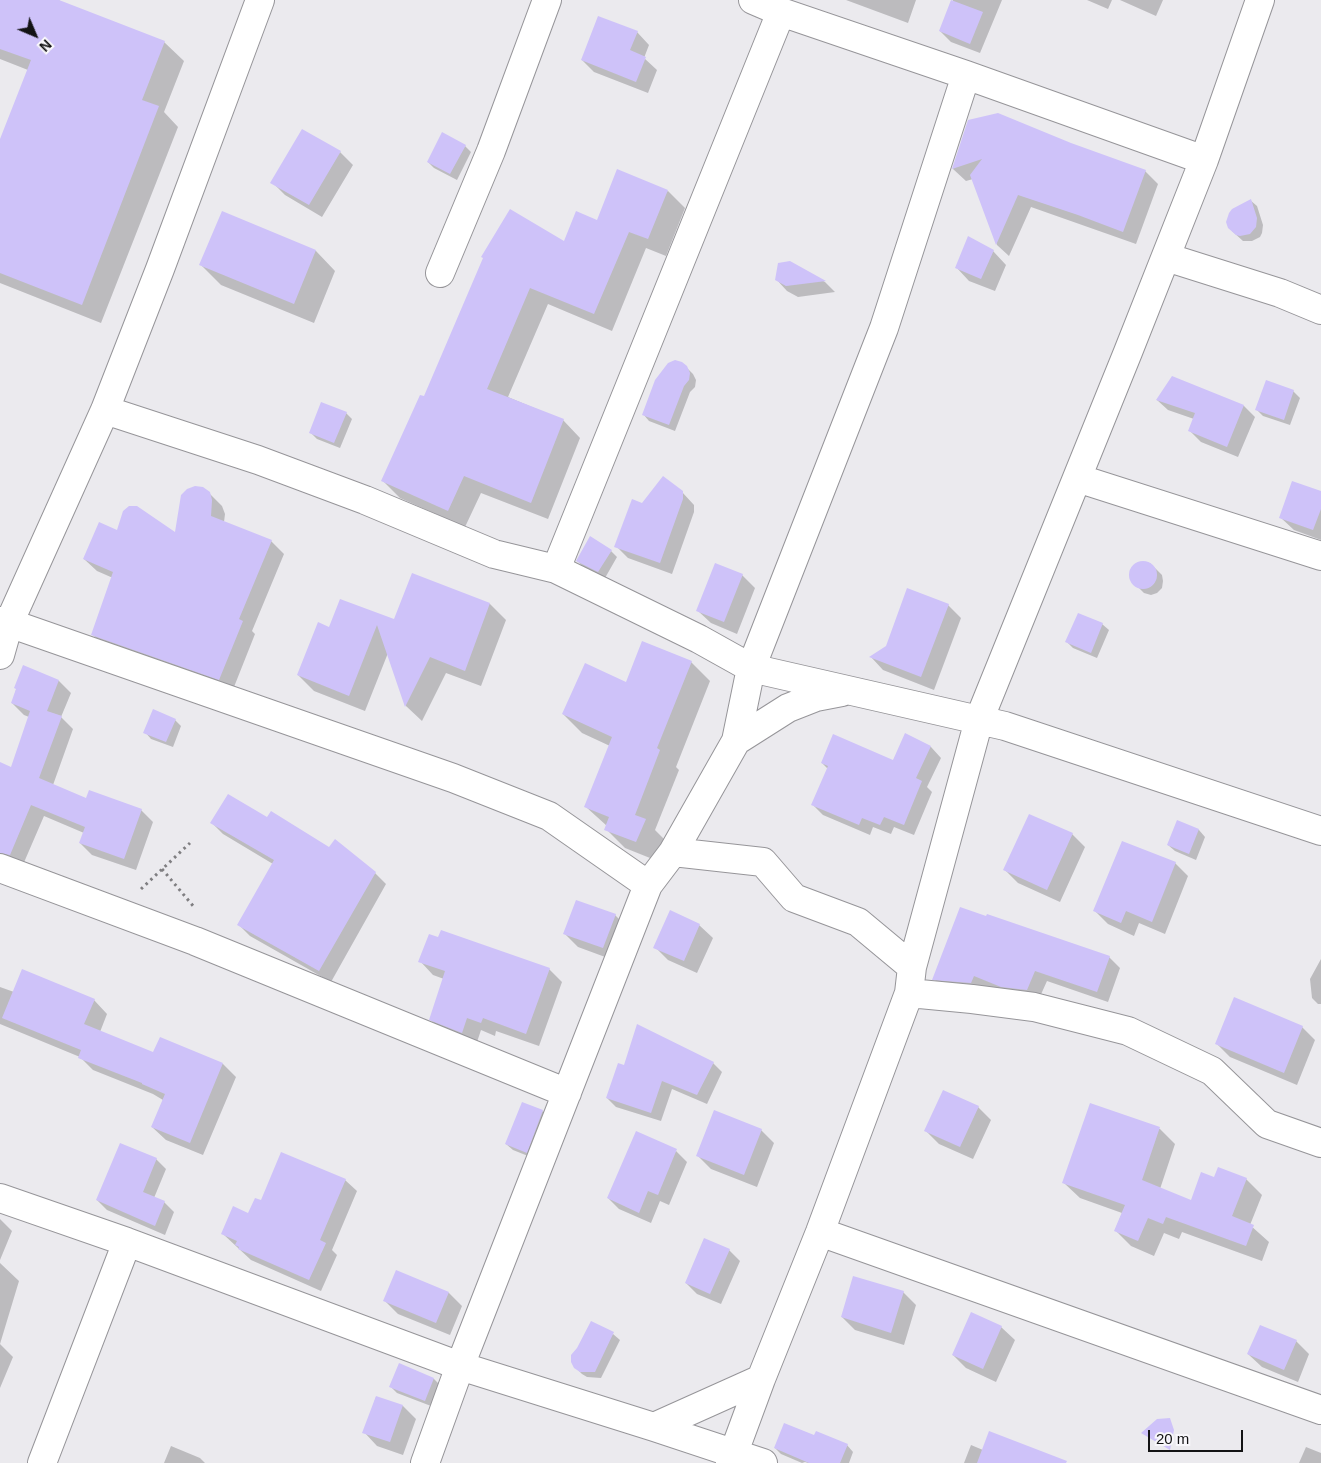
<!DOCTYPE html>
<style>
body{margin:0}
#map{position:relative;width:1321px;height:1463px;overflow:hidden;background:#ebeaee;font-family:Arial,sans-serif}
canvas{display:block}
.north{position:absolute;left:10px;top:10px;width:50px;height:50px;-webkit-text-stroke:4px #f8f7fb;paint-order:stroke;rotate:135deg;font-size:14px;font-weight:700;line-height:20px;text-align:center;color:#131314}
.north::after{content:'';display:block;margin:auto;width:18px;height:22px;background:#131314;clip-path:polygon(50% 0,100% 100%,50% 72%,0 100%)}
.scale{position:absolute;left:1148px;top:1430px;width:95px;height:22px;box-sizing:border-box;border:2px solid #131314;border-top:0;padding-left:6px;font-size:15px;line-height:18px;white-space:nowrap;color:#131314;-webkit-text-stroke:4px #f8f7fb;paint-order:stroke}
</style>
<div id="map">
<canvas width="1321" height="1463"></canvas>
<div class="north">N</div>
<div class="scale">20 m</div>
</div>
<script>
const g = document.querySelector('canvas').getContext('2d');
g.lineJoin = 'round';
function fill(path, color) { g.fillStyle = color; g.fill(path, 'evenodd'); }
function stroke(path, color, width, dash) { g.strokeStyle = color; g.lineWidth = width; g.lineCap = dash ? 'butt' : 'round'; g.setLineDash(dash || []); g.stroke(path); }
const shadow = new Path2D(`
 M 0,0 L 60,0 L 59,1 L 164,42 L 184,61 L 164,112 L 178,127 L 101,323 L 0,283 L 0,142 L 28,70 L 0,59 Z
 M 846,0 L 916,0 L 908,23 Z
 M 953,0 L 1002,0 L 980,53 L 951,42 L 940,31 Z
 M 1087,0 L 1112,0 L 1108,9 Z
 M 1120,0 L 1163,0 L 1156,16 Z
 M 637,32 L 649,45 L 644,58 L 657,70 L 648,93 L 594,72 L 582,60 Z
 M 969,121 L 1070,144 L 1145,171 L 1158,184 L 1136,244 L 1031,207 L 1009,256 L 997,245 L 973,179 L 966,181 L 953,169 Z
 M 465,146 L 471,152 L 457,180 L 434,168 L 428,162 Z
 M 340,152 L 353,165 L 322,217 L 285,195 L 272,182 Z
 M 668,191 L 685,208 L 666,256 L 646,248 L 612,331 L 548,304 L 508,397 L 563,420 L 580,438 L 548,519 L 481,493 L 465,527 L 400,498 L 383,481 L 425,398 L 564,243 L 598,221 Z
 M 1250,200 L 1257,206 L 1263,225 L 1262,233 L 1260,237 L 1252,241 L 1243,241 L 1232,231 Z
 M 223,213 L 316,251 L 335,271 L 314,323 L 221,285 L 201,265 Z
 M 993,251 L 1006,265 L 995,291 L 969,281 L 956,267 Z
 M 790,262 L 825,282 L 835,292 L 798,297 L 787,291 L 776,279 Z
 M 686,367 L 693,374 L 696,380 L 695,387 L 690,392 L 675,431 L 649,421 L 643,414 Z
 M 1172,378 L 1244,406 L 1255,417 L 1238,457 L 1201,442 L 1190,431 L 1194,419 L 1168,410 L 1157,400 Z
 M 1293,391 L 1300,398 L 1290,425 L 1263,416 L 1257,410 Z
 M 346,413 L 352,419 L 340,448 L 317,439 L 311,433 Z
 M 682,492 L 694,505 L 694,512 L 672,574 L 628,558 L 616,546 L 643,504 Z
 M 1321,492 L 1321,540 L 1294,530 L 1280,517 Z
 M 209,493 L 222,506 L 225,514 L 224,522 L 271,541 L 284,554 L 252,631 L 255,634 L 232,692 L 105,647 L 92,634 L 113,578 L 97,571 L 84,559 L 118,532 L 176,534 Z
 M 611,551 L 617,557 L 605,578 L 584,567 L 577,561 Z
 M 1143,562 L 1150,563 L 1162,575 L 1163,581 L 1162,588 L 1157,593 L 1151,595 L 1144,593 L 1132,581 L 1130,575 L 1132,569 L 1136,564 Z
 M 412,575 L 490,604 L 506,620 L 481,686 L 446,673 L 422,721 L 406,706 L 388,653 L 365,711 L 314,691 L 298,675 L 330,628 L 395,621 Z
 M 742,575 L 755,588 L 737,634 L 711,623 L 697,610 Z
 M 948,605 L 961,618 L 934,690 L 883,670 L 871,657 Z
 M 1102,624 L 1109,630 L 1097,658 L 1073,648 L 1067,642 Z
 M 691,662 L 710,681 L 676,767 L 679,770 L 655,830 L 664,839 L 655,860 L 625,848 L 606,829 L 607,826 L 586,807 L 610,746 L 582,733 L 563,714 L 626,683 Z
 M 23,667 L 59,681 L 71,693 L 61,717 L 73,729 L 53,785 L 87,799 L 141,810 L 153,822 L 136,870 L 92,855 L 80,843 L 84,833 L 44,816 L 22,867 L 0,859 L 0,763 L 12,768 L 29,717 L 24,715 L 12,703 Z
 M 175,720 L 181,726 L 173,747 L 151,739 L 145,732 Z
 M 906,735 L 931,747 L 941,758 L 927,787 L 932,792 L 914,835 L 894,827 L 891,834 L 873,827 L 870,835 L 823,815 L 813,805 L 828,769 L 822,763 L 893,761 Z
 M 268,819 L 375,873 L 386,884 L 331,982 L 250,936 L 239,925 L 273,864 L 223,834 L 212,823 Z
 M 1178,822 L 1199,830 L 1205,837 L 1196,860 L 1175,851 L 1168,845 Z
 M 1072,834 L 1085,847 L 1060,902 L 1018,883 L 1005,870 Z
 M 1175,863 L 1188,876 L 1165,934 L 1139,923 L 1134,936 L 1108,924 L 1094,910 Z
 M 615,915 L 628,928 L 616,961 L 578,947 L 565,934 Z
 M 699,925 L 713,938 L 697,973 L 668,960 L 655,947 Z
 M 1109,957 L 1120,968 L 1108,1002 L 1047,981 L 1038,1001 L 1013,998 L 985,986 L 982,994 L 945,990 L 934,979 Z
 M 1321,959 L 1321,1004 L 1318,1004 L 1312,998 L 1310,979 Z
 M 420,961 L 549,969 L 562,982 L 539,1046 L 496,1031 L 495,1036 L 481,1030 L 476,1045 L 444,1033 L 430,1019 L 444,979 L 433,975 Z
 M 0,987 L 14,992 L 94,1000 L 107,1014 L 100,1032 L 154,1054 L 160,1039 L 223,1064 L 236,1077 L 203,1155 L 166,1140 L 152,1127 L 163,1100 L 153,1094 L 93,1070 L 80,1057 L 0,1024 Z
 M 1302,1027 L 1315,1040 L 1297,1085 L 1230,1057 L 1217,1044 Z
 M 713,1063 L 722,1072 L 707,1104 L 672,1089 L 661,1121 L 616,1107 L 607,1098 L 625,1067 Z
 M 1091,1104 L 1160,1129 L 1175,1144 L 1160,1189 L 1191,1201 L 1215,1179 L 1246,1179 L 1262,1195 L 1250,1225 L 1269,1242 L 1262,1261 L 1182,1232 L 1179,1239 L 1164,1233 L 1154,1256 L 1131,1246 L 1115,1230 L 1122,1213 L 1080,1198 L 1064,1183 Z
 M 978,1107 L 991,1120 L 973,1159 L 939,1144 L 926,1131 Z
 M 543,1111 L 549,1118 L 533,1158 L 513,1150 L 506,1144 Z
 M 761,1130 L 774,1143 L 757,1187 L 711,1169 L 698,1156 Z
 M 676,1151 L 687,1162 L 669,1205 L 660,1201 L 651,1223 L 619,1209 L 608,1198 Z
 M 156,1159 L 166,1169 L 154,1198 L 164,1202 L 174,1212 L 165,1235 L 107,1210 L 97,1200 Z
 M 345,1180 L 357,1191 L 332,1250 L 337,1255 L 321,1291 L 251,1260 L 223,1234 L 249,1215 L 262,1202 Z
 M 0,1219 L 12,1231 L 0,1260 Z
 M 729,1250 L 740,1261 L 721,1304 L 697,1294 L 686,1283 Z
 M 0,1263 L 19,1281 L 0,1344 L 13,1357 L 0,1388 Z
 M 397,1272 L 449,1293 L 462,1306 L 450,1335 L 398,1314 L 385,1301 Z
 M 903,1292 L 916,1305 L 904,1345 L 855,1330 L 842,1317 Z
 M 1001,1327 L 1015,1340 L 996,1382 L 966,1368 L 953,1355 Z
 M 613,1334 L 620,1340 L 601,1378 L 587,1377 L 582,1374 L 575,1367 Z
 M 1296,1341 L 1309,1354 L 1298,1382 L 1262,1367 L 1248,1354 Z
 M 400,1365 L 434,1379 L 440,1385 L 431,1406 L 397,1393 L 391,1387 Z
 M 376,1397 L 403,1406 L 416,1419 L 403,1455 L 377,1446 L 364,1432 Z
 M 815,1437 L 847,1445 L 853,1452 L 849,1463 L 808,1463 L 805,1462 L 802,1463 L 781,1454 L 775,1448 Z
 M 971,1445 L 983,1450 L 1054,1463 L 964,1463 Z
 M 171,1446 L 200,1458 L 205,1463 L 164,1463 Z
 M 1306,1447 L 1321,1453 L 1321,1463 L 1299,1463 Z`);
const building = new Path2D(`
 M 0,0 L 59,0 L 165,41 L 142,100 L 159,106 L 82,305 L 0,273 L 0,139 L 31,60 L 0,49 Z
 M 951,0 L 983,12 L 970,44 L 939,31 Z
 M 598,16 L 638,31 L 630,50 L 646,57 L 636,82 L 581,60 Z
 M 998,113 L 1071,143 L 1146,170 L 1123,232 L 1078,215 L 1018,195 L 996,245 L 970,175 L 982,159 L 952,169 L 968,120 Z
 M 302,129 L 341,151 L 309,205 L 270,183 Z
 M 442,132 L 466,145 L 450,174 L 427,162 Z
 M 617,169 L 668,190 L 648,239 L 629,232 L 594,314 L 530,288 L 487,389 L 564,419 L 531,503 L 464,476 L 448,511 L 381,481 L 420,395 L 424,396 L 483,258 L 481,257 L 510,209 L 564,241 L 576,211 L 597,220 Z
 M 1251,199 L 1257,218 L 1256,227 L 1250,234 L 1240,236 L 1236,235 L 1228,228 L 1226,222 L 1229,213 L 1232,209 Z
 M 222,211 L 316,250 L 294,304 L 199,265 Z
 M 968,236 L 994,250 L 981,279 L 955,268 Z
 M 790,261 L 826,281 L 786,286 L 775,280 L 778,263 Z
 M 675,360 L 682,362 L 687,366 L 690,373 L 689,380 L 684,386 L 669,425 L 642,415 L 655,380 L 668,363 Z
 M 1172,376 L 1244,405 L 1227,447 L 1188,431 L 1195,413 L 1156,400 Z
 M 1266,380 L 1294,390 L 1284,420 L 1255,410 Z
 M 321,402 L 347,412 L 334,443 L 309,433 Z
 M 663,476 L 683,491 L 683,499 L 660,563 L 614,547 L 632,499 L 642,503 Z
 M 1292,481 L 1321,491 L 1321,509 L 1313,530 L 1279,518 Z
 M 195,486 L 203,487 L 210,492 L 212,500 L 211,516 L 272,540 L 239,619 L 243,621 L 219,680 L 91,635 L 113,572 L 83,559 L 99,522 L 117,530 L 123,511 L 129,506 L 137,506 L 175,532 L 181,495 L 187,489 Z
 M 590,536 L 612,550 L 598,572 L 576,561 Z
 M1129 575a14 14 0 1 1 28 0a14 14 0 1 1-28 0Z
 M 715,563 L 743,574 L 724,622 L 696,611 Z
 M 412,573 L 490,603 L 465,671 L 430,657 L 405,707 L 377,625 L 349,696 L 297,675 L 318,622 L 329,627 L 340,599 L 394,619 Z
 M 907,588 L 949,604 L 921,677 L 869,657 L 886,646 Z
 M 1078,613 L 1103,623 L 1091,653 L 1065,642 Z
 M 642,641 L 692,661 L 657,748 L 660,750 L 635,815 L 646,819 L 636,842 L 604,830 L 609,817 L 584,807 L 612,737 L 562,714 L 585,663 L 626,682 Z
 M 23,665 L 59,680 L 47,711 L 62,716 L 39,778 L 86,798 L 89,790 L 142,809 L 124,859 L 79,843 L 85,827 L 31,805 L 10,855 L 0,853 L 0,762 L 11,767 L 30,711 L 11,703 L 16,689 L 14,688 Z
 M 153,709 L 176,719 L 166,742 L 143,733 Z
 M 905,733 L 931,746 L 916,778 L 922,781 L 904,825 L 884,817 L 880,825 L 862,818 L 859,825 L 811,805 L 828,766 L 821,763 L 833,734 L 893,760 Z
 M 228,794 L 267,817 L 271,811 L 329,847 L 335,839 L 376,872 L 319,971 L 237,925 L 274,860 L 210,823 Z
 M 1029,814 L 1073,833 L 1047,890 L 1003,870 Z
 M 1177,820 L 1199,829 L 1189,854 L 1167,845 Z
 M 1122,841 L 1176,862 L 1152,922 L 1126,911 L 1121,923 L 1093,911 Z
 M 576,900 L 616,914 L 603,948 L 563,934 Z
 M 960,907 L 986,916 L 987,914 L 1110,956 L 1097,992 L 1035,971 L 1027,990 L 1001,987 L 974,976 L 971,983 L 932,980 Z
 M 670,910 L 700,924 L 684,961 L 653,948 Z
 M 441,930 L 550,968 L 526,1034 L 483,1018 L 481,1023 L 467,1018 L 462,1033 L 429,1020 L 445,971 L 418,962 L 429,934 L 438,937 Z
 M 22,969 L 95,999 L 84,1024 L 153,1052 L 160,1037 L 223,1063 L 190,1143 L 151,1127 L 165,1094 L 142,1084 L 142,1083 L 78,1058 L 81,1050 L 2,1018 Z
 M 1234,997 L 1303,1026 L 1284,1073 L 1215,1044 Z
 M 637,1024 L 714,1062 L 697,1095 L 662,1081 L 651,1113 L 606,1098 L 618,1063 L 624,1065 Z
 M 943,1090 L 979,1106 L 960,1147 L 924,1131 Z
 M 522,1102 L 543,1110 L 527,1153 L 505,1144 Z
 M 1090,1103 L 1160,1127 L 1142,1180 L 1191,1200 L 1201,1172 L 1214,1177 L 1218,1167 L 1247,1178 L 1232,1216 L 1254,1225 L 1246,1246 L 1166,1217 L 1163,1224 L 1148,1218 L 1138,1241 L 1114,1231 L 1125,1205 L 1062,1183 Z
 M 714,1110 L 762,1129 L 744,1175 L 696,1156 Z
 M 636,1131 L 677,1149 L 658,1195 L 648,1191 L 639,1213 L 607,1198 Z
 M 120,1143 L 157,1158 L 143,1192 L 165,1201 L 155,1226 L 96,1200 Z
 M 281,1152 L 346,1179 L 320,1240 L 326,1243 L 309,1280 L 238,1249 L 239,1247 L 235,1245 L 237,1241 L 221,1234 L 233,1206 L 248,1213 L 255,1198 L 261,1200 Z
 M 704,1238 L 730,1249 L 710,1294 L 685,1283 Z
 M 396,1270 L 449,1292 L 436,1323 L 383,1301 Z
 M 853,1276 L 904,1291 L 891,1333 L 841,1317 Z
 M 971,1312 L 1002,1326 L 983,1369 L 952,1355 Z
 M 591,1321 L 614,1332 L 595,1372 L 580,1372 L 574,1368 L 571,1362 L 571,1355 L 577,1348 Z
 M 1260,1325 L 1297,1340 L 1284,1370 L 1247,1354 Z
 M 399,1363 L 434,1378 L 425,1401 L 389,1387 Z
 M 376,1396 L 403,1405 L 390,1442 L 362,1433 Z
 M 1170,1418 L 1174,1430 L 1170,1450 L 1141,1433 L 1157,1419 Z
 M 784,1423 L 814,1435 L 816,1431 L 848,1444 L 840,1463 L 809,1463 L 774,1448 Z
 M 989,1431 L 1067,1461 L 1066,1463 L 977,1463 Z`);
const path = new Path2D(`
 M 162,869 L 194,907
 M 141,889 L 190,843`);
const minor = new Path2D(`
 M 753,0 L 781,12 L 966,75 L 1204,160
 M 1166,257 L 1280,293 L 1321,310
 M 440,273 L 491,151 L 547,0
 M 105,410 L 258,460 L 365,500 L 494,554 L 556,569 L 699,639 L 751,668 L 1005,726 L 1321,831
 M 1077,478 L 1321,556
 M 556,569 L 781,12
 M 0,621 L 9,623 L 453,778 L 549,816 L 648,885
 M 0,655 L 9,623 L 105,410 L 160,269 L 260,0
 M 736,741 L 788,708 L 816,697 L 842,692
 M 673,852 L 763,862 L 794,898 L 858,922 L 912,967
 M 0,868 L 195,941 L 567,1093
 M 909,993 L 972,999 L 1034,1007 L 1128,1031 L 1212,1071 L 1267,1124 L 1321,1143
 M 0,1198 L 127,1242 L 460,1366 L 654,1427 L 763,1463
 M 820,1232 L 1321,1410
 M 654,1427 L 761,1379
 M 42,1463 L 127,1242
 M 425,1463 L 460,1366 L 648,885 L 673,852 L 736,741 L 751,668 L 884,328 L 966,75
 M 730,1463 L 761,1379 L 820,1232 L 909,993 L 912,967 L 979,720 L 1128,352 L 1204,160 L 1260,0`);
fill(shadow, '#0003');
fill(building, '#cec2f9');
stroke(minor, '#969599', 30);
stroke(path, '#7f7e81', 3, [2.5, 4]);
stroke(minor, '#fff', 28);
</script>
